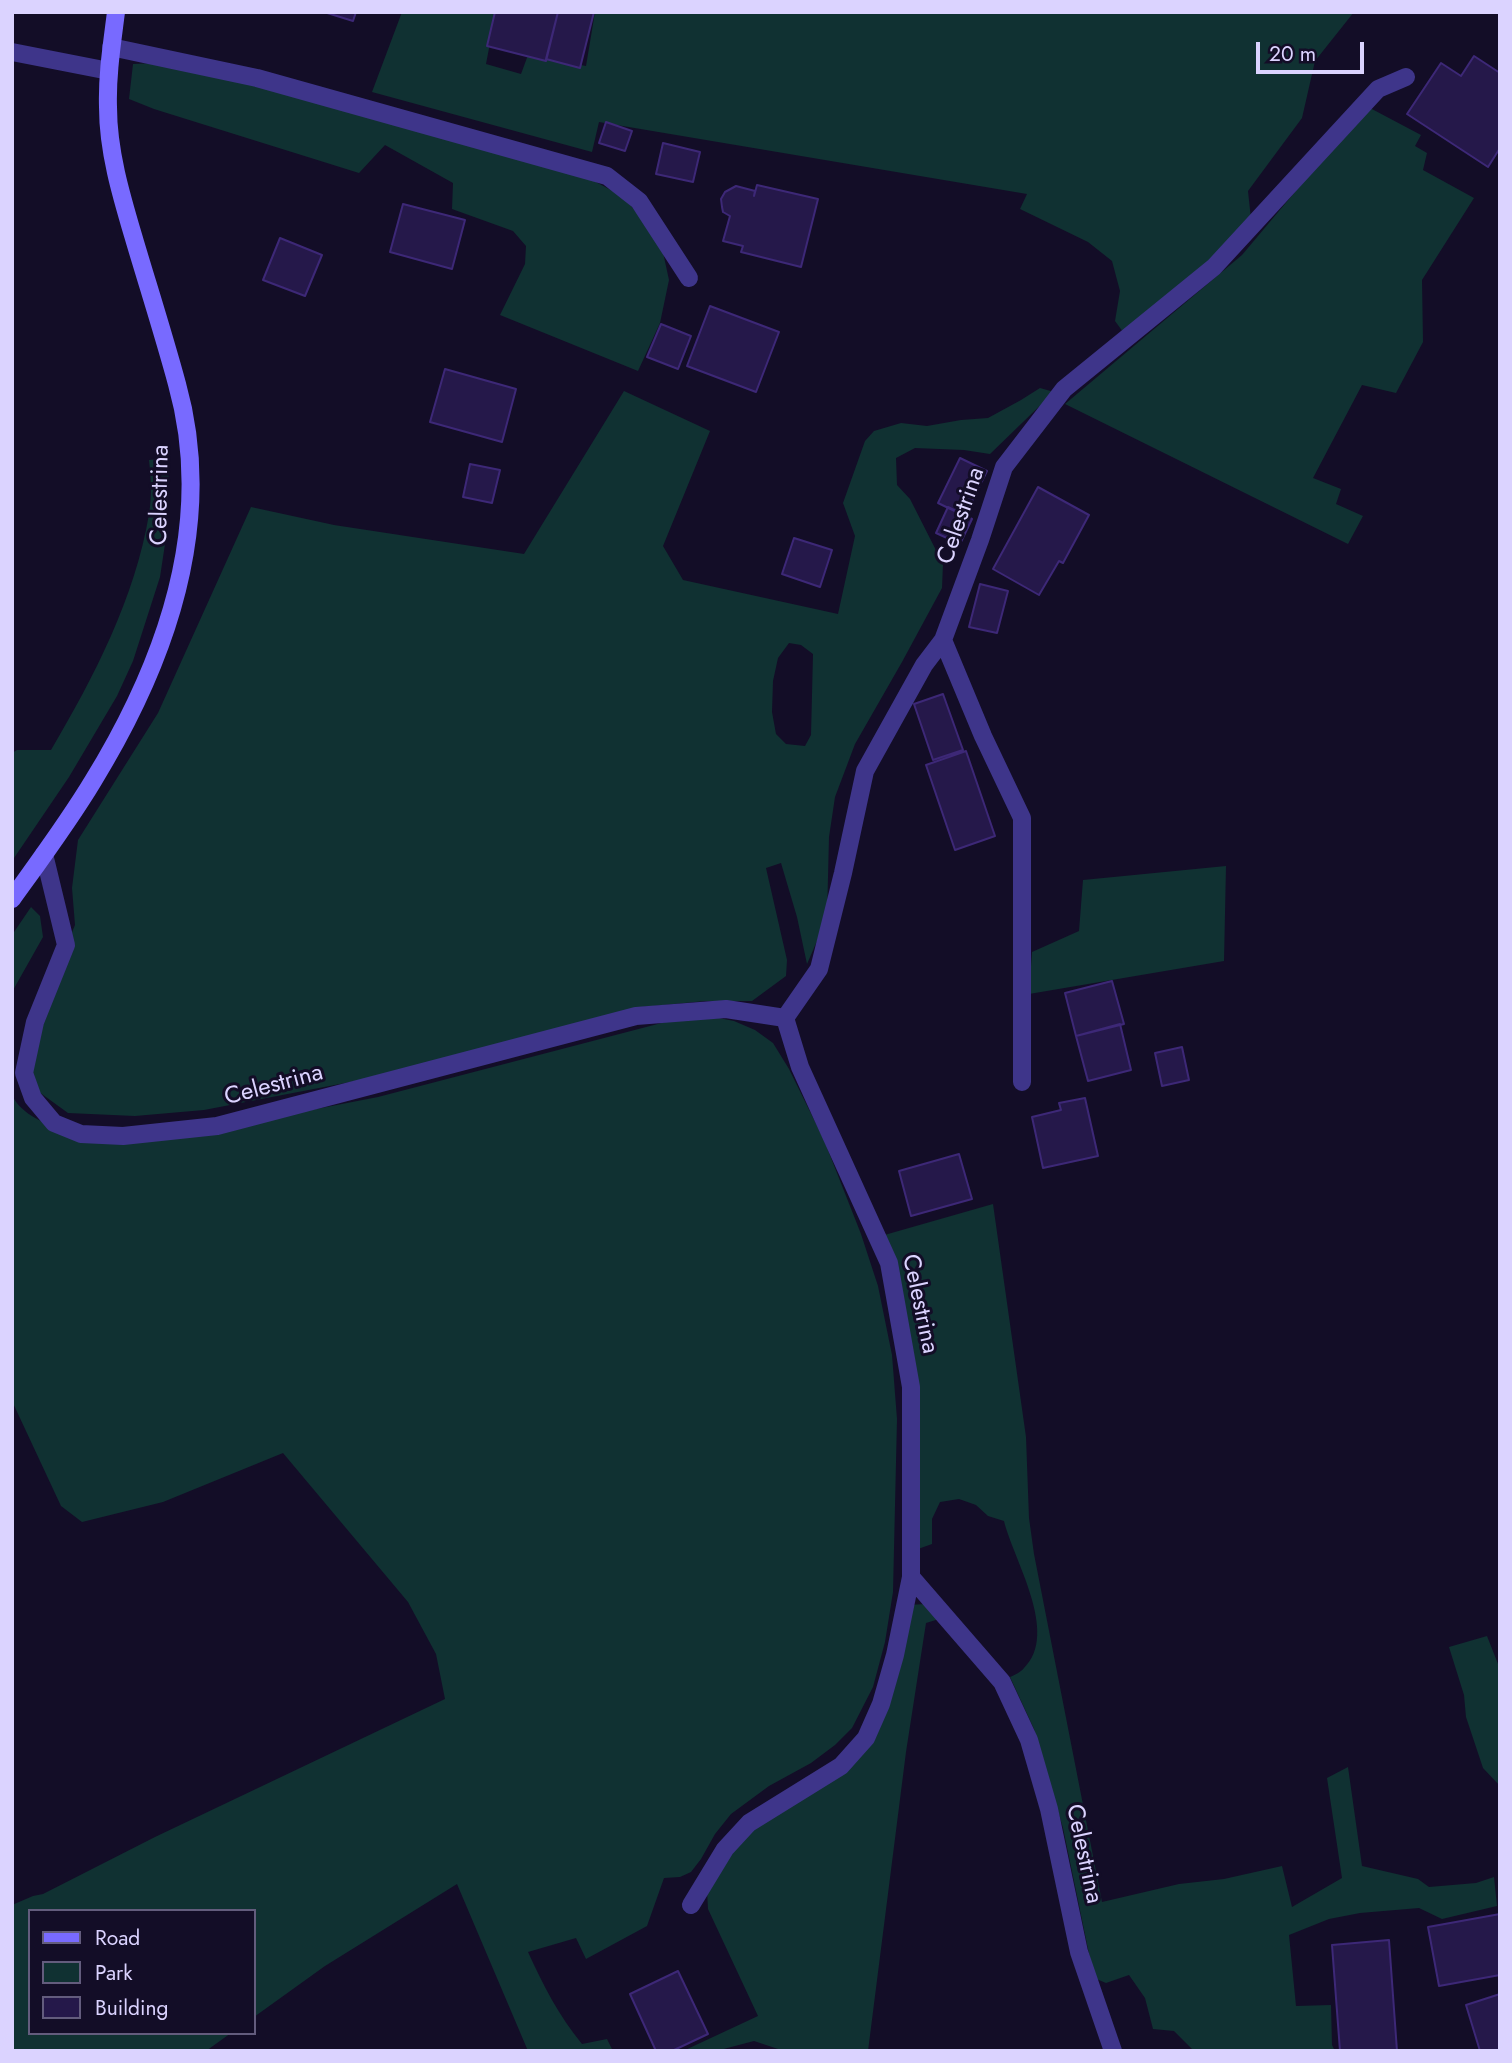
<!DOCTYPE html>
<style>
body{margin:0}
#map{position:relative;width:1512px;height:2063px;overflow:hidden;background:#130d27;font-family:Jost,sans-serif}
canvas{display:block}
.frame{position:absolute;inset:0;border:14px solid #dbd3ff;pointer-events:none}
.legend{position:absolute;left:28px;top:1909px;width:228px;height:126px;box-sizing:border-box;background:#130d27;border:2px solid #635c7d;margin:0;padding:9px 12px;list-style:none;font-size:21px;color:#dbd3ff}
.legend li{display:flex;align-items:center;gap:14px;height:35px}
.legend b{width:35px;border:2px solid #635c7d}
.scale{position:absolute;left:1256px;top:42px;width:108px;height:32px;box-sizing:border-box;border:4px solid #dbd3ff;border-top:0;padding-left:9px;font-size:21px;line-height:24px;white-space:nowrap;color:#dbd3ff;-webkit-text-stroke:5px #130d27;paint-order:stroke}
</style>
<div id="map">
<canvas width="1512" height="2063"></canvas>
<div class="frame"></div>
<ul class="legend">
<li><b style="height:9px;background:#786aff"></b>Road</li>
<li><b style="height:19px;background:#103132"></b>Park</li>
<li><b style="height:19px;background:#25184a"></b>Building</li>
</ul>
<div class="scale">20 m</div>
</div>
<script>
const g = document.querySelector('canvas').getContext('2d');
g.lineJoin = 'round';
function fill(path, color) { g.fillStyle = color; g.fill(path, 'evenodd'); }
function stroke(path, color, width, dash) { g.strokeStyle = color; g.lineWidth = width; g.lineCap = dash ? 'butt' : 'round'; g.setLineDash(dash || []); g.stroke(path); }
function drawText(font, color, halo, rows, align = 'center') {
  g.font = font + ' Jost,sans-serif'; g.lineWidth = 6; g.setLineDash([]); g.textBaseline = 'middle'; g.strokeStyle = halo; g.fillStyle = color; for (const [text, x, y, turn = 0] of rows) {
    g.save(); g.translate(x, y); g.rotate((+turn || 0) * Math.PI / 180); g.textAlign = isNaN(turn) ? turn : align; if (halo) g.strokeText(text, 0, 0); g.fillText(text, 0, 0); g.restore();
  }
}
const green = new Path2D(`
 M 402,12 L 496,12 L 486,64 L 521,74 L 528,55 L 586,66 L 595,12 L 1354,12 L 1315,61 L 1302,118 L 1248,191 L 1251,219 L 1227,244 L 1126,336 L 1115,321 L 1120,291 L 1112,261 L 1088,242 L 1020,209 L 1027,194 L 599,122 L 592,152 L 372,92 Z
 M 156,63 L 272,88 L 579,173 L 624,197 L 661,243 L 669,280 L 660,323 L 638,371 L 500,315 L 525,264 L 526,246 L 513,231 L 452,209 L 453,183 L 385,145 L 359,173 L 154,109 L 129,99 L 133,64 Z
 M 1370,108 L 1421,135 L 1415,146 L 1427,153 L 1423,170 L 1474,198 L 1422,280 L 1423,342 L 1396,393 L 1362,385 L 1313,478 L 1341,489 L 1336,504 L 1363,516 L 1348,544 L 1065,404 L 1242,255 L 1337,142 Z
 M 1040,388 L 1054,392 L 990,454 L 964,450 L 915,448 L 896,458 L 897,485 L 910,499 L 943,564 L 942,588 L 902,662 L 855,744 L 835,797 L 829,837 L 827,918 L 807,964 L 797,917 L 781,863 L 766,868 L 787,960 L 786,976 L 752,1001 L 705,1001 L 643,1007 L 366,1079 L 204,1110 L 135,1116 L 68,1113 L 39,1092 L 28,1059 L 33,1026 L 75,925 L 72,888 L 78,840 L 158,713 L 251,507 L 334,525 L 524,554 L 624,391 L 710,431 L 663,546 L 683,580 L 838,614 L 855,536 L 843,503 L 865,441 L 874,431 L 901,423 L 927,426 L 961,420 L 988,418 L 1021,400 ZM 789,643 L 801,645 L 813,654 L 811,735 L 805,746 L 786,744 L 776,734 L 772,712 L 773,681 L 778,658 Z
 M 169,458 L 167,531 L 160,577 L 133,661 L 117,696 L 69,777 L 12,861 L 12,753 L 17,750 L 51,750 C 94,677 135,598 149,514 C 152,497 151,477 149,460 Z
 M 1226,866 L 1224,961 L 1029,994 L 1032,952 L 1079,931 L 1083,880 Z
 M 31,907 L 40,916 L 43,937 L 12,992 L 12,935 Z
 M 719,1018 L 734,1021 L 755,1030 L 773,1043 L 789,1069 L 824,1140 L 861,1234 L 878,1286 L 892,1355 L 897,1419 L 893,1592 L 885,1642 L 873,1687 L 852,1728 L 835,1745 L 811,1763 L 769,1786 L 731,1814 L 715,1834 L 701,1859 L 691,1872 L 680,1877 L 664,1878 L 647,1926 L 586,1959 L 576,1938 L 528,1952 C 543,1985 559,2016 582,2044 L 607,2039 L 613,2051 L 528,2051 L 457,1884 L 325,1966 L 254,2017 L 254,1911 L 30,1911 L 30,2033 L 231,2033 L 206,2051 L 12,2051 L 12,1905 L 33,1896 L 43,1894 L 155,1837 L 445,1699 L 436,1654 L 408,1602 L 283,1453 L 163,1502 L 82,1522 L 61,1506 L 12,1401 L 12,1095 C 21,1115 47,1124 66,1132 L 280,1116 L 378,1097 L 673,1020 Z
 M 993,1204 L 1026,1437 L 1029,1518 L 1034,1554 L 1102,1902 L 1179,1884 L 1224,1879 L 1282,1866 L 1292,1907 L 1342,1878 L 1327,1778 L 1348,1767 L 1362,1866 L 1418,1879 L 1429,1887 L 1476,1883 L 1494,1877 L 1497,1906 L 1442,1919 L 1419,1908 L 1360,1913 L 1329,1919 L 1289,1935 L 1296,2006 L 1331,2005 L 1332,2045 L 1335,2051 L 1369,2051 L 1194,2051 L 1174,2031 L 1153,2029 L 1145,1998 L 1129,1975 L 1106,1983 L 1094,1978 L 1063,1828 L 1034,1729 L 1010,1677 C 1015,1675 1021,1672 1024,1668 C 1060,1633 1013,1559 1004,1521 L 988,1516 L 976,1505 L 959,1499 L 940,1502 L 932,1519 L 932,1544 L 918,1549 L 909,1355 L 881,1236 Z
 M 926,1604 L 939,1619 L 926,1623 L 906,1752 L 868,2051 L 784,2051 L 754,2041 L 716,2051 L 683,2051 L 758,2016 L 708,1909 L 707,1890 L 726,1847 L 857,1747 L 908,1605 Z
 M 1487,1636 L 1500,1669 L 1500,1786 L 1483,1768 L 1466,1717 L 1464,1695 L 1449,1647 Z`);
const building = new Path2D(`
 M 324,12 L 356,12 L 353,21 Z
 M 495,12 L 558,12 L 546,61 L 487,46 Z
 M 558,12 L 594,12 L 580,68 L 546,59 Z
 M 1474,56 L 1500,73 L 1500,148 L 1488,167 L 1407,114 L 1441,63 L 1461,76 Z
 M 606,122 L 632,131 L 625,151 L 599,143 Z
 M 663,143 L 700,152 L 693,182 L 656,174 Z
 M 757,185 L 818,199 L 801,267 L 741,252 L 743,246 L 723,241 L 730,216 L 723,212 L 722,207 L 721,199 L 725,192 L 736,186 L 755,191 L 754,196 Z
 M 403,204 L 465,220 L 452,269 L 390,252 Z
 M 280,238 L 322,255 L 305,296 L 263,280 Z
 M 710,306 L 779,332 L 756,392 L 687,366 Z
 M 661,324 L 691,336 L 678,369 L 647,357 Z
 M 445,369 L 516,389 L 502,442 L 430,422 Z
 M 960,458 L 987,471 L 965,516 L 938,503 Z
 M 470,464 L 500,470 L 492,503 L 463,497 Z
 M 1038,487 L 1089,515 L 1063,563 L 1059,561 L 1039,595 L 993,569 Z
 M 948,507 L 972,519 L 960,544 L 936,533 Z
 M 794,538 L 832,550 L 820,587 L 782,574 Z
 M 980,584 L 1008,591 L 997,633 L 969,627 Z
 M 943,694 L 963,750 L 933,760 L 914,704 Z
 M 966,751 L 995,836 L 955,850 L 926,765 Z
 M 1112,981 L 1124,1024 L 1076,1036 L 1065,993 Z
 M 1120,1024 L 1131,1070 L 1088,1081 L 1076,1036 Z
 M 1182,1047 L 1189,1080 L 1162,1086 L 1155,1053 Z
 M 1085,1098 L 1098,1156 L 1043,1168 L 1032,1117 L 1061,1110 L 1059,1103 Z
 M 959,1154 L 972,1199 L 911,1216 L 899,1171 Z
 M 1500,1914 L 1500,1975 L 1439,1986 L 1428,1927 Z
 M 1389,1940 L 1397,2051 L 1340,2051 L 1332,1945 Z
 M 678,1971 L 708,2034 L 672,2051 L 656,2051 L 630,1994 Z
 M 1500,1994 L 1500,2051 L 1480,2051 L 1466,2005 Z`);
const street = new Path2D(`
 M 111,47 L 257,78 L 607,176 L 639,201 L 689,278
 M 12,52 L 109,71
 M 943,640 L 983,736 L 1022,818 L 1022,1082
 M 44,854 L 66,945 L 35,1022 L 24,1073 L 33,1098 L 54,1123 L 81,1134 L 123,1136 L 217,1126 L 636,1016 L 726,1009 L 785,1018 L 800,1067 L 889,1263 L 911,1387 L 911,1577 L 895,1655 L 881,1704 L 866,1738 L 841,1766 L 749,1823 L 725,1849 L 691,1905
 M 785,1018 L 819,969 L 843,873 L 865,771 L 924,665 L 943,640 L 980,540 L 1004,467 L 1064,389 L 1214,267 L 1378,89 L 1406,77
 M 911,1577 L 1002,1682 L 1029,1740 L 1049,1809 L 1079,1952 L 1113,2051`);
const secondary = new Path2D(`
 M 12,899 C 40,860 69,821 93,781 C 166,662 216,523 177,384 C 164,336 149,289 135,242 C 122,198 108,153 108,107 C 107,75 112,44 116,12`);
const streetNames = [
 ["Celestrina",161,495,-89],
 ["Celestrina",962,516,-71],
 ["Celestrina",274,1086,-15],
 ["Celestrina",919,1304,78],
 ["Celestrina",1083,1854,78]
];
fill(green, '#103132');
fill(building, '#25184a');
stroke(building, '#3d2877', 2);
stroke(street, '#3e358a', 18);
stroke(secondary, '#786aff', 18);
drawText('24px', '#dbd3ff', '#130d27', streetNames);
</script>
